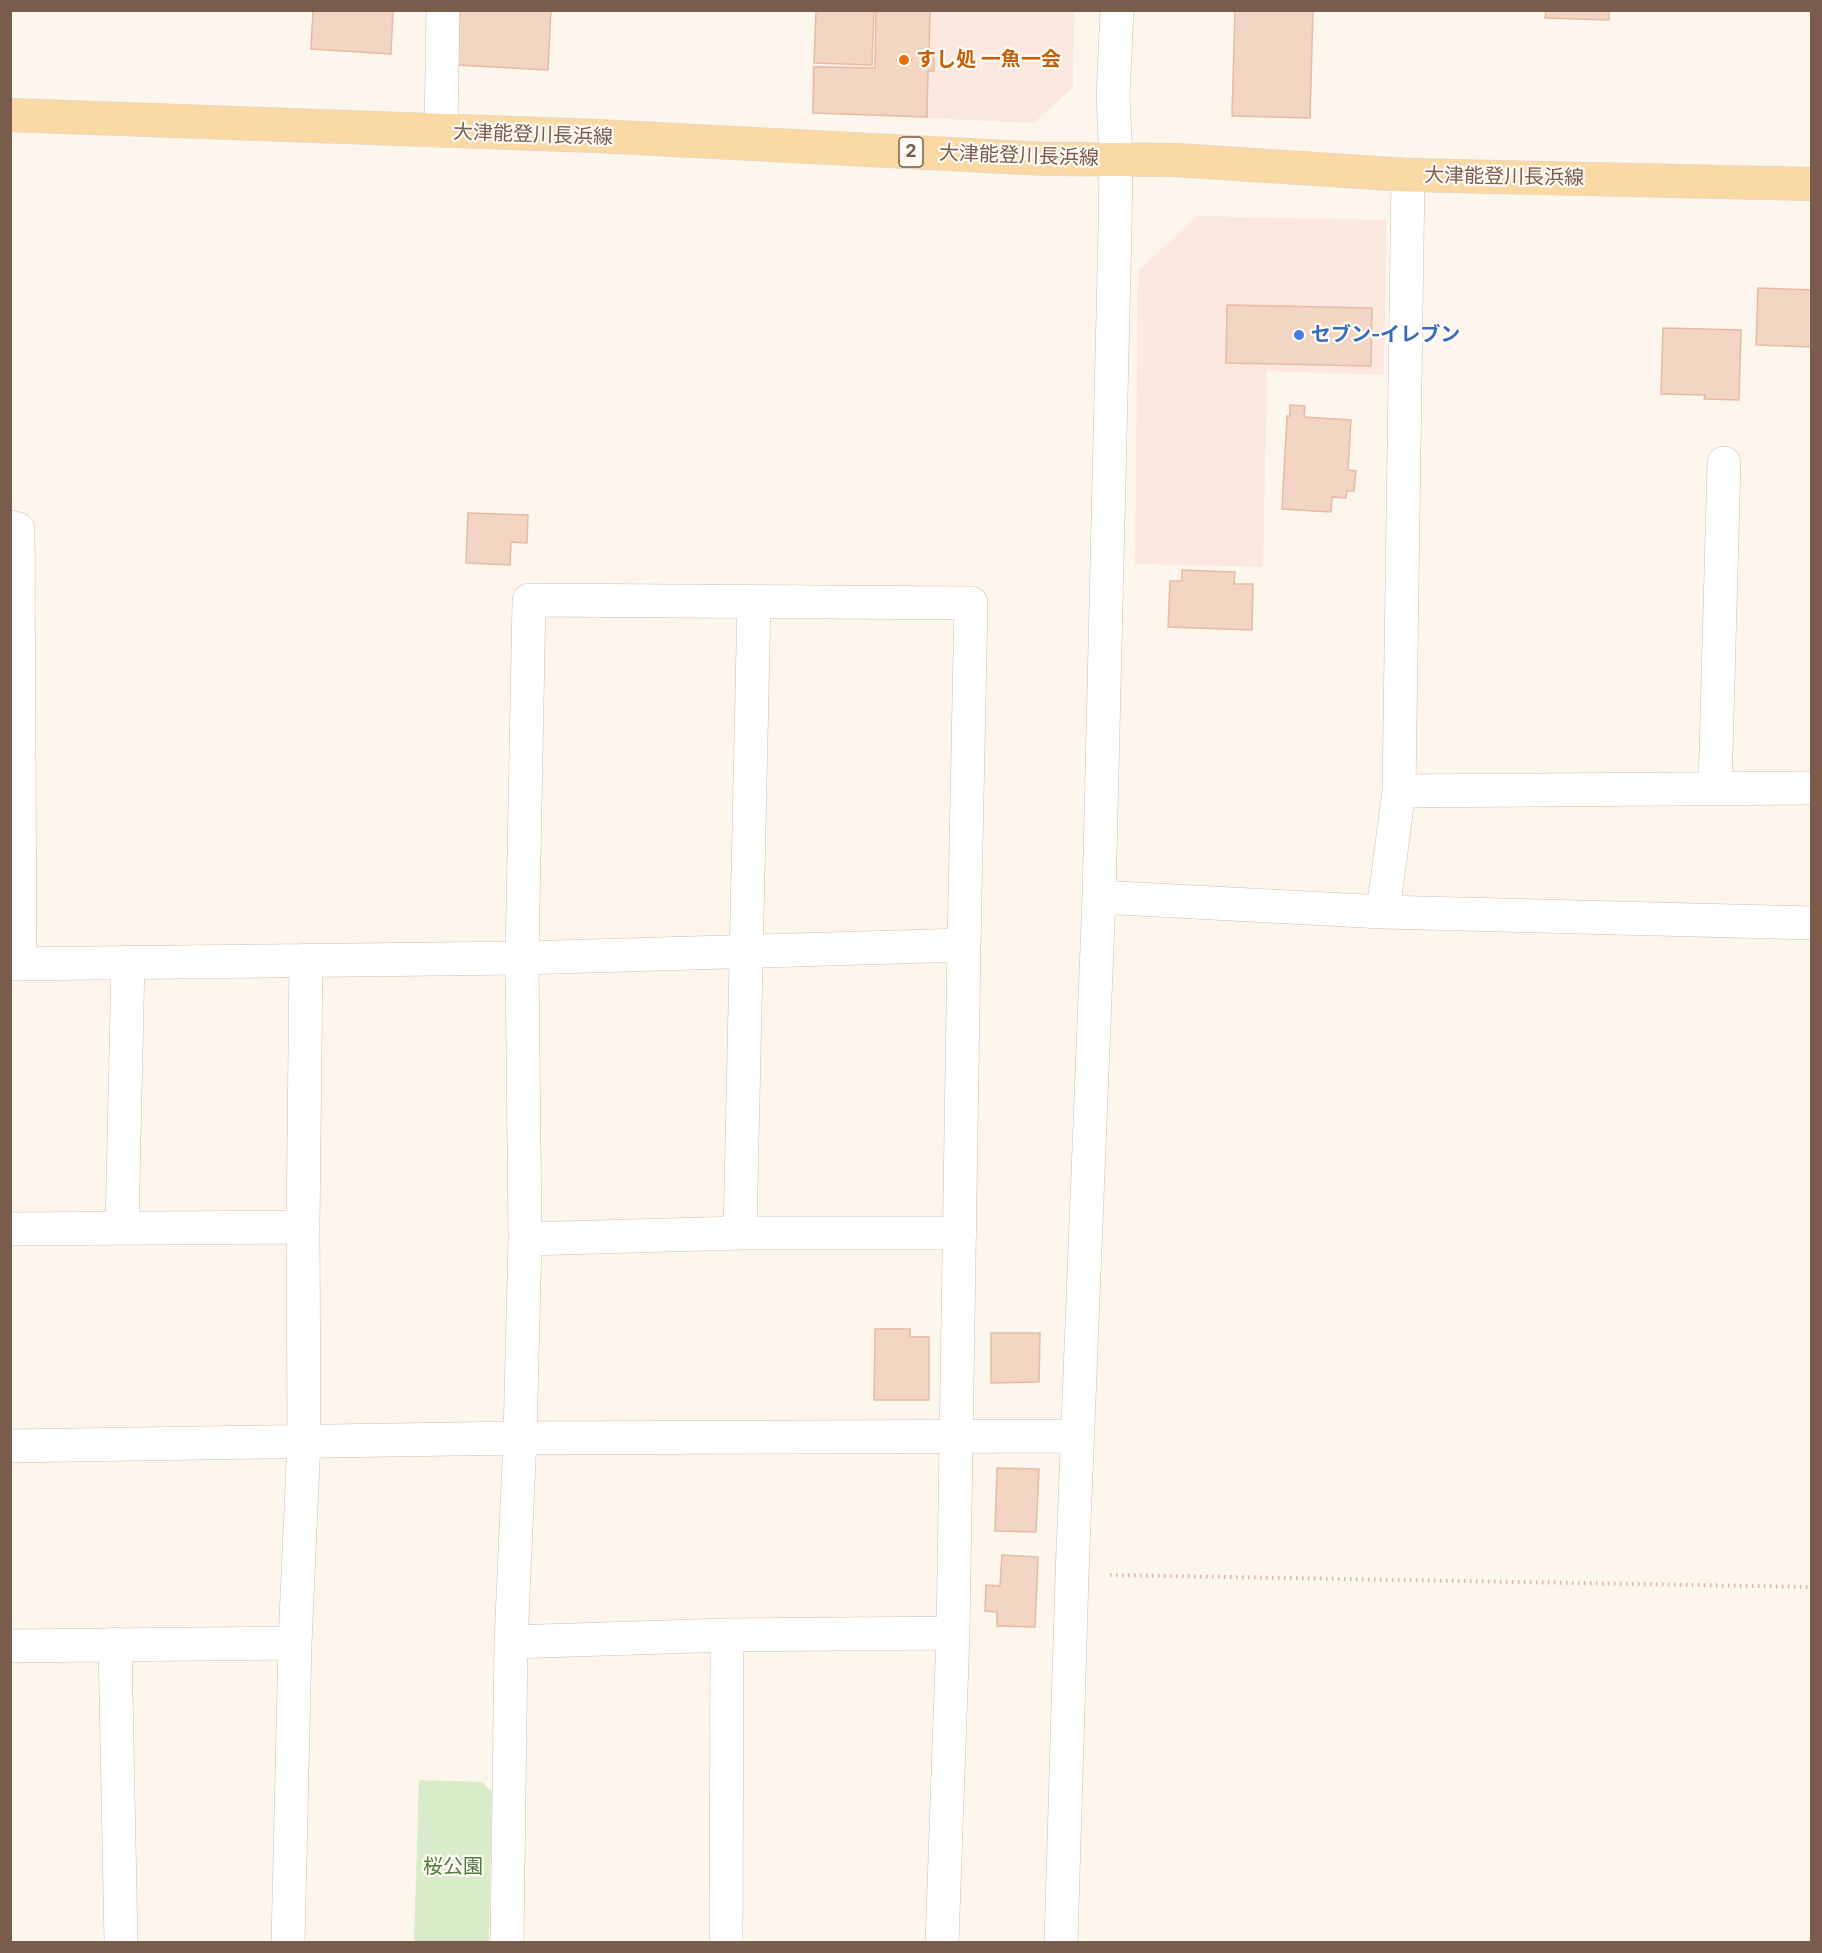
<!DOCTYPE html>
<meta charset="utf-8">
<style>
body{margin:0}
#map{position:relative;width:1822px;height:1953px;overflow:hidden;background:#fdf6ec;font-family:Inter,sans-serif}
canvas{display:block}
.frame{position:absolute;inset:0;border:12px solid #7a5c4d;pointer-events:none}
</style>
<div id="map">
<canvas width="1822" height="1953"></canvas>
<div class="frame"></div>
</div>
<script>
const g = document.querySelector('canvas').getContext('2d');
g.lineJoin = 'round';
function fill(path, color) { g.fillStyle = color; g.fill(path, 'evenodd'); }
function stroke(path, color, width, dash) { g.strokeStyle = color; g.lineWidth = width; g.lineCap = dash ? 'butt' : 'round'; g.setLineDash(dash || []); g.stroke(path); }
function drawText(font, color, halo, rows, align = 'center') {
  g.font = font + ' Inter,"Noto Sans JP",sans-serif'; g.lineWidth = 4.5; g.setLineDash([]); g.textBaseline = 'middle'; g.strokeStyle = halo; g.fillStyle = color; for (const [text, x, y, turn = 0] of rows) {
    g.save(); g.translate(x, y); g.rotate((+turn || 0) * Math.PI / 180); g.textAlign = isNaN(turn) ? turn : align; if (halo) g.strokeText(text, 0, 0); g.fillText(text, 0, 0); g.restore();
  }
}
const commercial = new Path2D(`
 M 876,11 L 1074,11 L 1073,87 L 1034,123 L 812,113 L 812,65 L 874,66 Z
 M 1197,216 L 1387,220 L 1384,375 L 1267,371 L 1263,567 L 1135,564 L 1138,271 Z`);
const green = new Path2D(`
 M 419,1780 L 482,1782 L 492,1792 L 489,1942 L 414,1942 Z`);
const building = new Path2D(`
 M 313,10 L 393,10 L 391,54 L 311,49 Z
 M 460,10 L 551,10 L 548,70 L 457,65 Z
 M 816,10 L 874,10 L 872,65 L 814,63 Z
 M 876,10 L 930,10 L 929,52 L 934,53 L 934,71 L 928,71 L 927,117 L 813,113 L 814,67 L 875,68 Z
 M 1235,10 L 1313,10 L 1310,118 L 1232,116 Z
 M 1546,10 L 1609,10 L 1609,20 L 1545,18 Z
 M 1758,288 L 1812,290 L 1812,347 L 1756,345 Z
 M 1227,305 L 1372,308 L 1371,366 L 1226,363 Z
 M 1663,328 L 1741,330 L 1739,400 L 1704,399 L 1705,395 L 1661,394 Z
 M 1290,405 L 1305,406 L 1304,417 L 1351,420 L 1348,470 L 1356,471 L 1354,491 L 1347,491 L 1346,498 L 1332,497 L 1331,512 L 1282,509 L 1287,416 L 1290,416 Z
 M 468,513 L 528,515 L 527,543 L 511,542 L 510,565 L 466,563 Z
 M 1182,570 L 1235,572 L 1234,584 L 1253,584 L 1252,630 L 1168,627 L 1170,581 L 1182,581 Z
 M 875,1329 L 910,1329 L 910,1337 L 929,1337 L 929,1400 L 874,1400 Z
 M 991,1333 L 1040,1333 L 1039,1382 L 991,1383 Z
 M 997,1468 L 1039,1469 L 1036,1532 L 995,1531 Z
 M 1002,1555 L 1038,1557 L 1035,1627 L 997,1626 L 997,1612 L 985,1611 L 986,1585 L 1000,1586 Z`);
const path = new Path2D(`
 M 1110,1575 L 1812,1587`);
const minor = new Path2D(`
 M 441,131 L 443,10
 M 1408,175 L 1399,791 L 1812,788
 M 10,527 L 18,529 L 20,964
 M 1715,789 L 1724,463
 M 1099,897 L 1383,912 L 1812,923
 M 1383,912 L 1399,791
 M 10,964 L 522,958 L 964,945
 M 122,1228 L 128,962
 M 10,1229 L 303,1227
 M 740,1233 L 754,602
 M 525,1239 L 740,1233 L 960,1233
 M 10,1446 L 520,1438 L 1078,1436
 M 511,1642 L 727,1635 L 953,1633
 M 115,1644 L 121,1942
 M 10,1646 L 295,1643
 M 288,1942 L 295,1643 L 304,1441 L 303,1227 L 306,960
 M 507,1942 L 511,1642 L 520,1438 L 525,1239 L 522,958 L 529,600 L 971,603 L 964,945 L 953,1633 L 942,1942
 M 726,1942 L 727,1635
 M 1061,1942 L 1072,1575 L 1099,897 L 1115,230 L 1116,160 L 1113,96 L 1117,10`);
const major = new Path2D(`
 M 10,115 L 597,136 L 1046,159 L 1176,160 L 1408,175 L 1812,184`);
const markers = [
 [904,60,6,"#e8710a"],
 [1299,335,6,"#3f7fe0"]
];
const shields = [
 [911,152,24]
];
const shieldNames = [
 ["2",911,152]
];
const foodNames = [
 ["すし処 一魚一会",916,60]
];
const streetNames = [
 ["大津能登川長浜線",533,135,2],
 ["大津能登川長浜線",1019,156,2],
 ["大津能登川長浜線",1504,177,1]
];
const shopNames = [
 ["セブン-イレブン",1311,335]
];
const parkNames = [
 ["桜公園",453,1867]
];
fill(commercial, '#fde8e0');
fill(green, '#d8ecc9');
fill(building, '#f3d5c3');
stroke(building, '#e6bba3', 1.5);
stroke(minor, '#d1beb0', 34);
stroke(major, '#dad1cd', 34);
stroke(path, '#d9b8a5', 4, [1.5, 4.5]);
stroke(minor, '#fff', 33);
stroke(major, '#fbd9a5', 33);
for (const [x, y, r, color] of markers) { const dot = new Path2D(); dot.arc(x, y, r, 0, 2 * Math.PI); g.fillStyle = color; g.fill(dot); stroke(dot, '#fffaf3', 2); }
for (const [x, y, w] of shields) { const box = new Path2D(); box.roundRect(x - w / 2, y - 15, w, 30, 4.5); g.fillStyle = '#fffaf3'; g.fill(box); stroke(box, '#7a5c4d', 1.5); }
drawText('bold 18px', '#7a5c4d', null, shieldNames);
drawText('bold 20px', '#c56008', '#fffaf3', foodNames, 'left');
drawText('20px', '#7a5c4d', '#fffaf3', streetNames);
drawText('bold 20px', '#366cbe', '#fffaf3', shopNames, 'left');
drawText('20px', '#537a41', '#fffaf3', parkNames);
</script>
